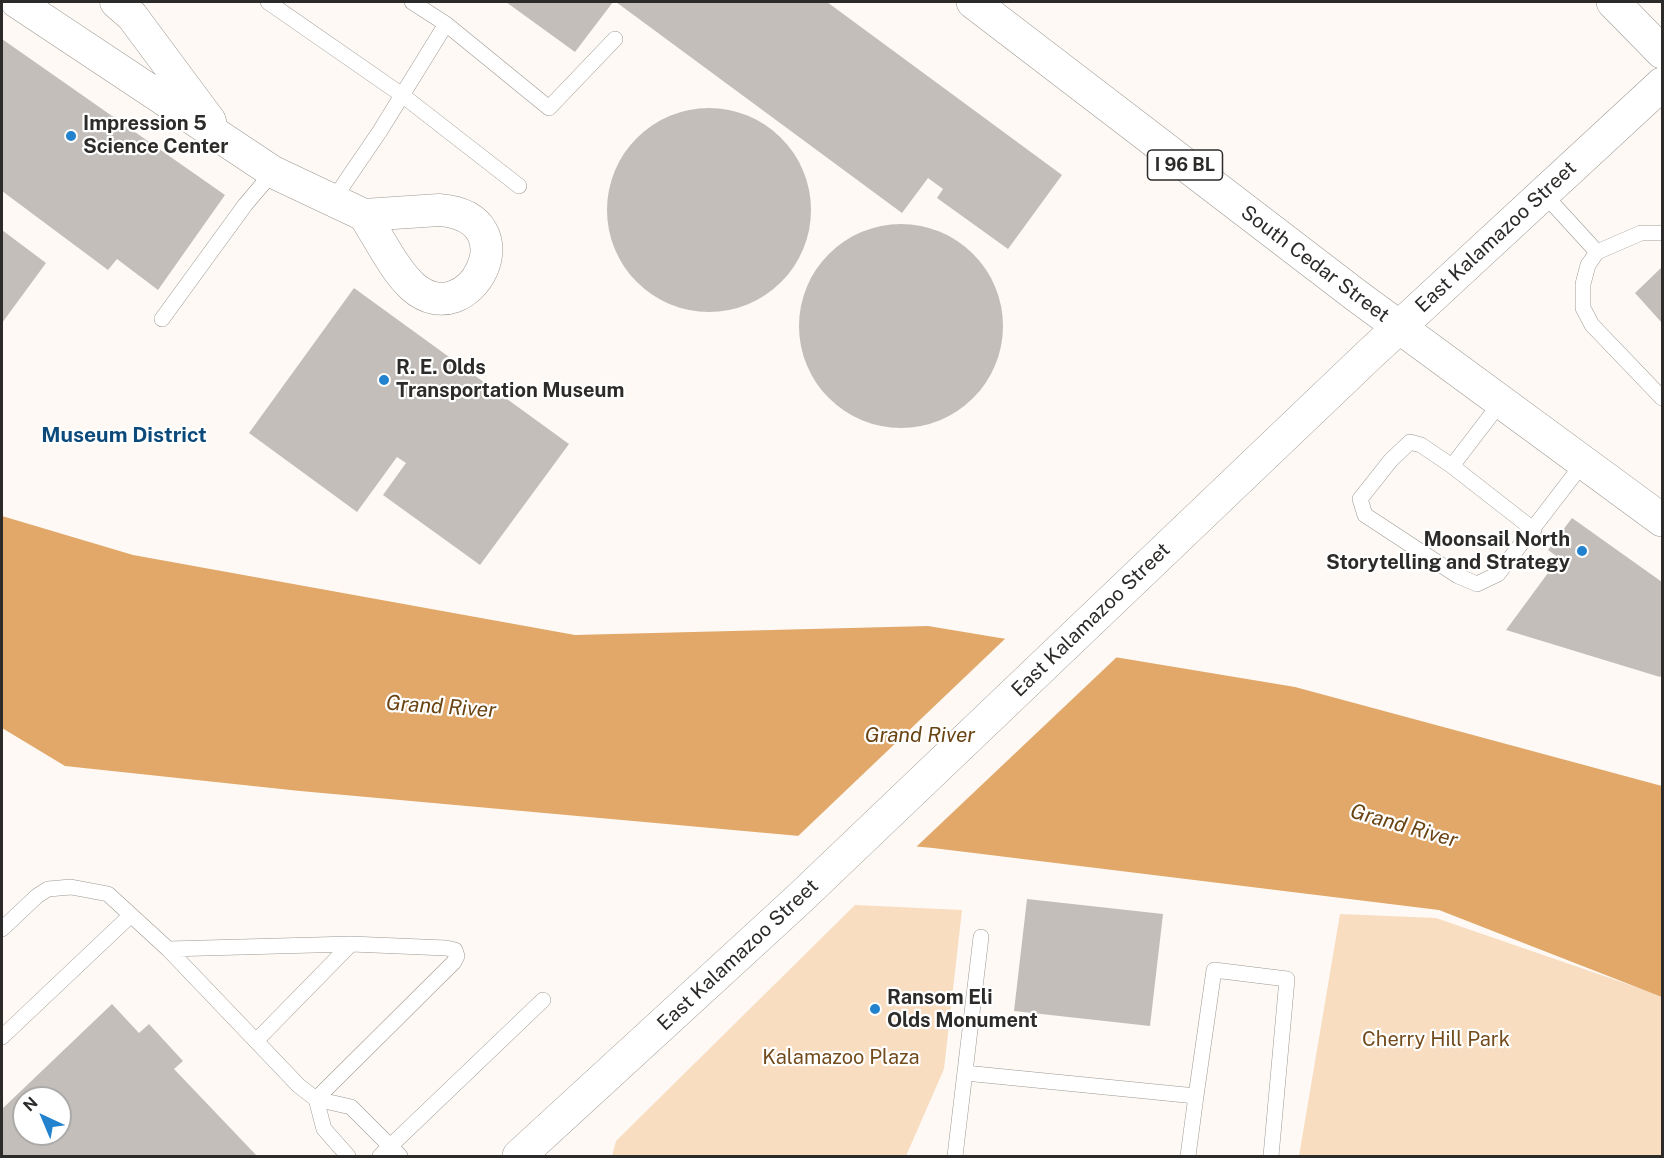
<!DOCTYPE html>
<style>
body{margin:0}
#map{position:relative;width:1664px;height:1158px;overflow:hidden;background:#fef9f4;font-family:"Public Sans",sans-serif}
canvas{display:block}
.frame{position:absolute;inset:0;border:3px solid #2d2b29;pointer-events:none}
.north{position:absolute;left:12px;top:1086px;width:60px;height:60px;box-sizing:border-box;background:#fff;border:2px solid #abaaa9;border-radius:50%;rotate:316deg;font-size:16px;font-weight:700;line-height:24px;text-align:center;color:#2d2b29}
.north::after{content:'';display:block;margin:auto;width:21px;height:27px;background:#2282ce;clip-path:polygon(50% 0,100% 100%,50% 72%,0 100%)}
</style>
<div id="map">
<canvas width="1664" height="1158"></canvas>
<div class="frame"></div>
<div class="north">N</div>
</div>
<script>
const g = document.querySelector('canvas').getContext('2d');
g.lineJoin = 'round';
function fill(path, color) { g.fillStyle = color; g.fill(path, 'evenodd'); }
function stroke(path, color, width, dash) { g.strokeStyle = color; g.lineWidth = width; g.lineCap = dash ? 'butt' : 'round'; g.setLineDash(dash || []); g.stroke(path); }
function drawText(font, color, halo, rows, align = 'center') {
  g.font = font + ' "Public Sans",sans-serif'; g.lineWidth = 4.5; g.setLineDash([]); g.textBaseline = 'middle'; g.strokeStyle = halo; g.fillStyle = color; for (const [text, x, y, turn = 0] of rows) {
    g.save(); g.translate(x, y); g.rotate((+turn || 0) * Math.PI / 180); g.textAlign = isNaN(turn) ? turn : align; if (halo) g.strokeText(text, 0, 0); g.fillText(text, 0, 0); g.restore();
  }
}
const green = new Path2D(`
 M 855,905 L 962,910 L 944,1069 L 906,1156 L 612,1156 L 616,1141 Z
 M 1340,914 L 1436,918 L 1662,996 L 1662,1156 L 1299,1156 Z`);
const water = new Path2D(`
 M 2,516 L 133,555 L 575,635 L 928,626 L 1295,687 L 1662,786 L 1662,997 L 1439,910 L 933,848 L 300,791 L 65,766 L 2,728 Z`);
const pier = new Path2D(`
 M 1008,636 L 1119,655 L 914,849 L 796,838 Z`);
const building = new Path2D(`
 M 506,2 L 613,2 L 575,52 Z
 M 616,2 L 827,2 L 1062,175 L 1008,249 L 937,198 L 943,189 L 928,178 L 902,213 Z
 M 2,39 L 225,195 L 158,290 L 117,259 L 108,270 L 2,191 Z
 M607 210a102 102 0 1 1 204 0a102 102 0 1 1-204 0Z
 M799 326a102 102 0 1 1 204 0a102 102 0 1 1-204 0Z
 M 2,230 L 46,263 L 2,323 Z
 M 1662,267 L 1662,323 L 1635,293 Z
 M 354,288 L 569,444 L 480,565 L 383,495 L 406,463 L 397,457 L 357,512 L 249,433 Z
 M 1572,518 L 1662,582 L 1662,674 L 1660,677 L 1506,630 L 1559,558 L 1548,550 Z
 M 1027,899 L 1163,914 L 1150,1026 L 1014,1011 Z
 M 112,1004 L 139,1033 L 149,1024 L 183,1061 L 174,1069 L 257,1156 L 2,1156 L 2,1109 ZM 24,1098 L 60,1098 L 60,1134 L 24,1134 Z`);
const service = new Path2D(`
 M 268,2 L 402,95 L 519,186
 M 446,24 L 549,108 L 615,39
 M 1543,193 L 1597,252
 M 333,200 L 380,131 L 446,24 L 412,2
 M 1662,233 L 1641,233 L 1597,252 L 1588,265 L 1583,284 L 1583,308 L 1592,325 L 1662,398
 M 162,319 L 245,205 L 273,172
 M 1501,402 L 1452,466 L 1421,445 L 1410,442 L 1391,460 L 1360,499 L 1365,515 L 1458,576 L 1477,584 L 1498,574 L 1584,462
 M 1452,466 L 1534,530
 M 2,929 L 37,896 L 48,889 L 71,887 L 108,894 L 168,949 L 299,1086 L 316,1099 L 454,962 L 457,956 L 455,950 L 446,948 L 351,944 L 168,949
 M 2,1037 L 131,915
 M 256,1041 L 351,944
 M 965,1073 L 1196,1096 L 1188,1156
 M 1196,1096 L 1214,970 L 1287,979 L 1271,1156
 M 348,1156 L 324,1129 L 316,1099 L 351,1107 L 400,1156
 M 380,1156 L 543,1000
 M 955,1156 L 981,937`);
const minor = new Path2D(`
 M 17,2 L 273,172 L 364,215
 M 116,2 L 132,16 L 210,121
 M 439,210 C 532,217 469,336 413,287 C 394,270 378,236 364,215 Z`);
const tertiary = new Path2D(`
 M 519,1156 L 799,899 L 1370,354 L 1662,84`);
const primary = new Path2D(`
 M 973,2 L 1357,296 L 1662,520
 M 1613,2 L 1662,52`);
const markers = [
 [71,136,6,"#2282ce"],
 [384,380,6,"#2282ce"],
 [1582,551,6,"#2282ce"],
 [875,1009,6,"#2282ce"]
];
const shields = [
 [1185,165,75]
];
const shieldNames = [
 ["I 96 BL",1185,165]
];
const poiNames = [
 ["Impression 5",83,124],
 ["Science Center",83,147],
 ["R. E. Olds",396,368],
 ["Transportation Museum",396,391],
 ["Moonsail North",1570,540,"right"],
 ["Storytelling and Strategy",1570,563,"right"],
 ["Ransom Eli",887,998],
 ["Olds Monument",887,1021]
];
const streetNames = [
 ["East Kalamazoo Street",1496,237,-43],
 ["South Cedar Street",1315,264,37],
 ["East Kalamazoo Street",1091,620,-44],
 ["East Kalamazoo Street",738,955,-43]
];
const parkNames = [
 ["Cherry Hill Park",1436,1040],
 ["Kalamazoo Plaza",841,1058]
];
const neighbourhoodNames = [
 ["Museum District",124,436]
];
const waterNames = [
 ["Grand River",441,707,4],
 ["Grand River",920,736],
 ["Grand River",1404,826,16]
];
fill(green, '#f8ddc1');
fill(water, '#e1a869');
fill(pier, '#fef9f4');
fill(building, '#c3beb9');
stroke(service, '#9c9893', 16);
stroke(minor, '#9c9893', 33);
stroke(tertiary, '#9c9893', 34);
stroke(primary, '#9c9893', 34);
stroke(service, '#fff', 15);
stroke(minor, '#fff', 32);
stroke(tertiary, '#fff', 33);
stroke(primary, '#fff', 33);
for (const [x, y, r, color] of markers) { const dot = new Path2D(); dot.arc(x, y, r, 0, 2 * Math.PI); g.fillStyle = color; g.fill(dot); stroke(dot, '#fff', 2); }
for (const [x, y, w] of shields) { const box = new Path2D(); box.roundRect(x - w / 2, y - 15, w, 30, 4.5); g.fillStyle = '#fff'; g.fill(box); stroke(box, '#2d2b29', 1.5); }
drawText('bold 18px', '#2d2b29', null, shieldNames);
drawText('bold 20px', '#2d2b29', '#fff', poiNames, 'left');
drawText('20px', '#2d2b29', '#fff', streetNames);
drawText('20px', '#734c1e', '#fff', parkNames);
drawText('bold 21px', '#0b4a7a', '#fff', neighbourhoodNames);
drawText('italic 21px', '#694312', '#fff', waterNames);
</script>
